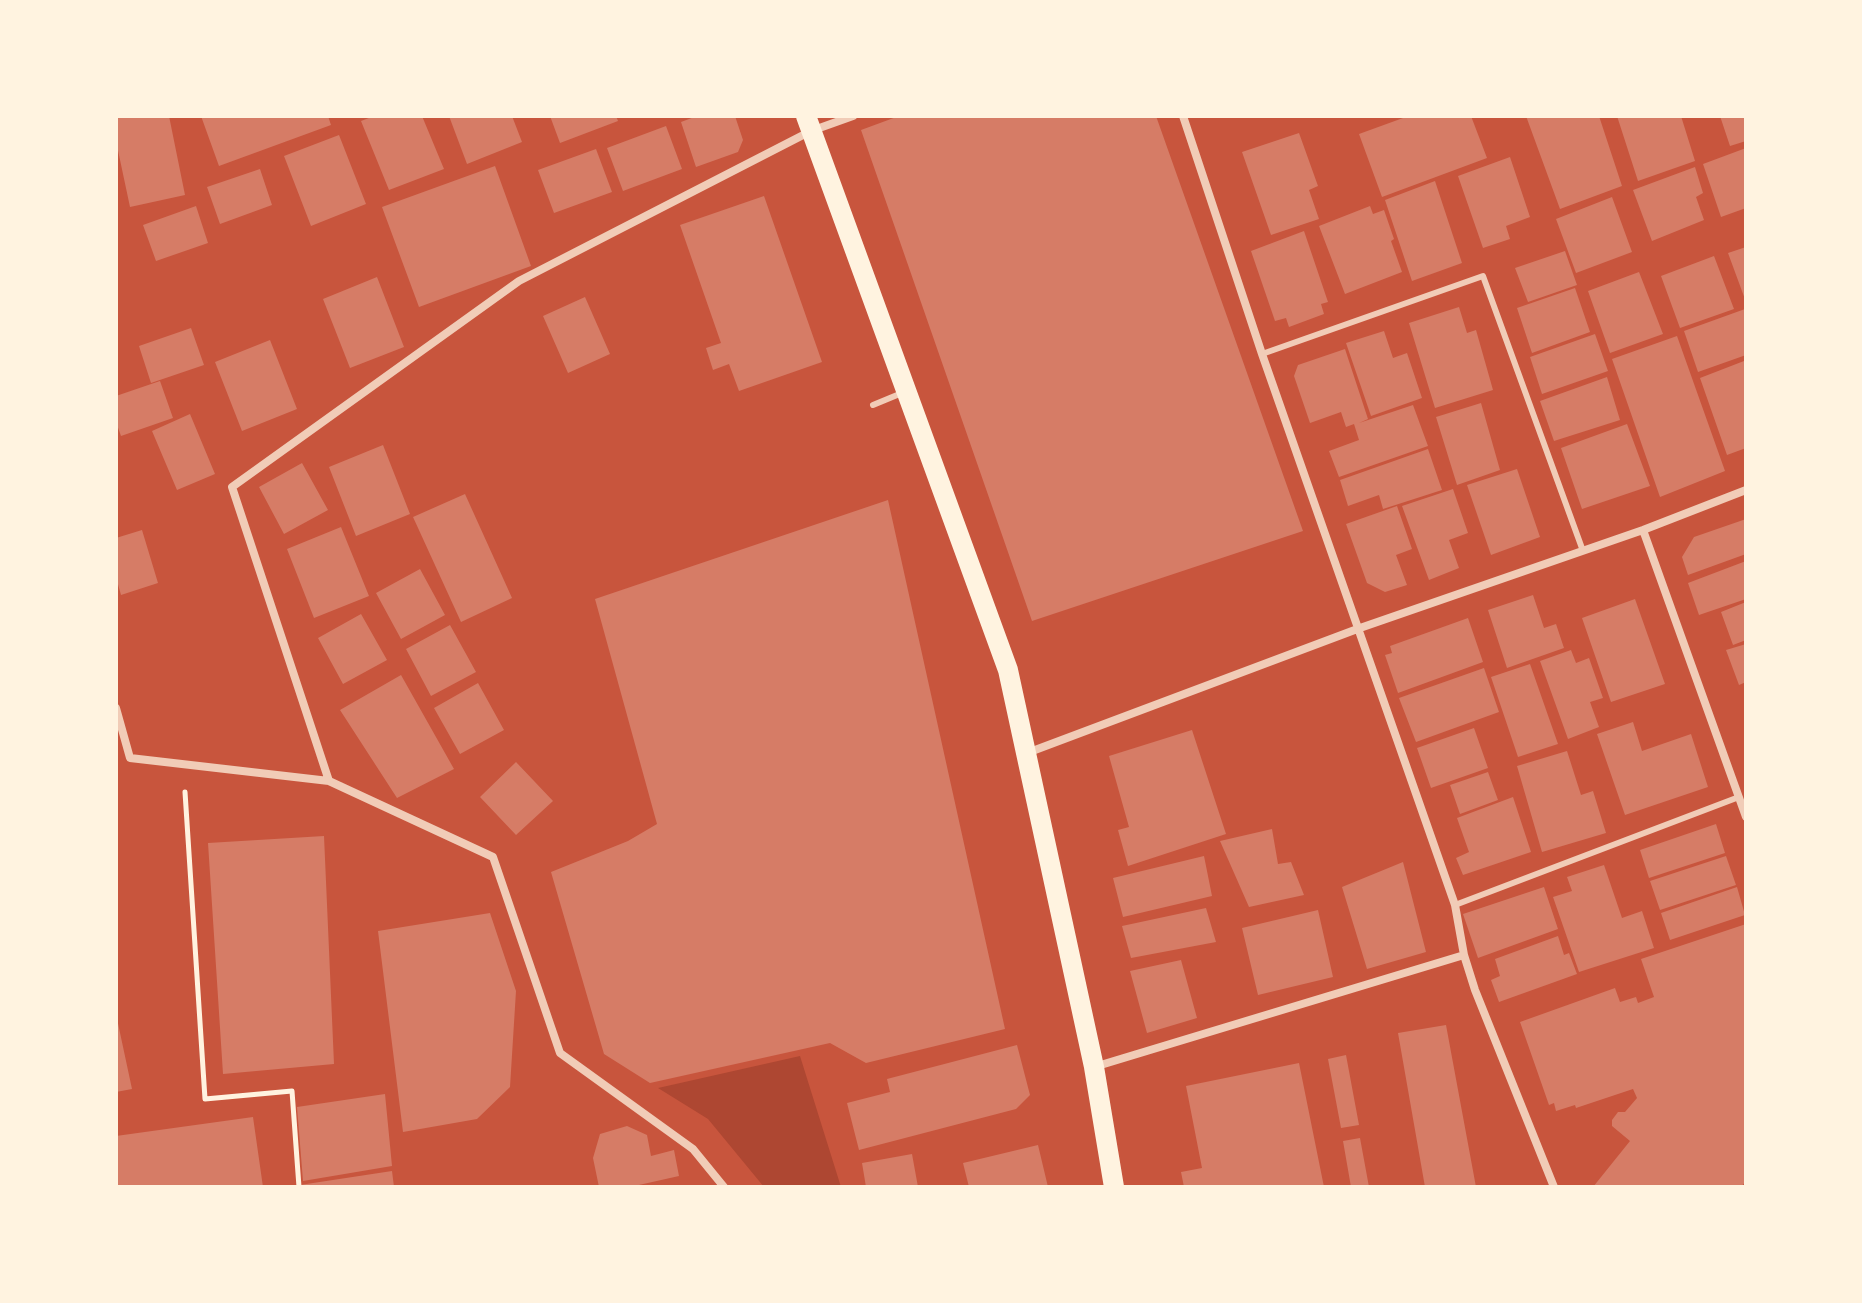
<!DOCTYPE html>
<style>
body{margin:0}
#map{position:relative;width:1862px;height:1303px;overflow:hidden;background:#c8553d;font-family:"IBM Plex Serif",serif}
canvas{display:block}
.frame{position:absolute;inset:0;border:118px solid #fff3e0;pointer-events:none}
</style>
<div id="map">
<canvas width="1862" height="1303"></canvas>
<div class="frame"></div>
</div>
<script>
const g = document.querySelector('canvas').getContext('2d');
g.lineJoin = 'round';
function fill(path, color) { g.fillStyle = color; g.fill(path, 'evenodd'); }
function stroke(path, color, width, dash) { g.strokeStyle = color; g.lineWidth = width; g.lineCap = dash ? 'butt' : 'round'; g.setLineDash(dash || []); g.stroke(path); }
const green = new Path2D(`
 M 800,1056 L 841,1187 L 764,1187 L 708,1119 L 658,1088 Z`);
const building = new Path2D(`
 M 116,116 L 169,116 L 185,195 L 130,207 L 116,141 Z
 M 201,116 L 328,116 L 331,125 L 219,166 Z
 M 374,116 L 422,116 L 444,169 L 389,190 L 361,121 Z
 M 449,116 L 512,116 L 522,142 L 467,164 Z
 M 550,116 L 616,116 L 618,121 L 560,143 Z
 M 697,116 L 735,116 L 743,140 L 738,152 L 696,167 L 681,122 Z
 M 899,116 L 1156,116 L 1303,531 L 1032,621 L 861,130 Z
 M 1402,116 L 1471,116 L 1487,158 L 1382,197 L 1359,134 L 1403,118 Z
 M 1526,116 L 1599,116 L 1622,186 L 1560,209 Z
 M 1617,116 L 1681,116 L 1695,161 L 1638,181 Z
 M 1720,116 L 1746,116 L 1746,141 L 1730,146 Z
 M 666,126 L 682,169 L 623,191 L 607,148 Z
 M 1299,133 L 1318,186 L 1309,190 L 1319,219 L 1271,235 L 1242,152 Z
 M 339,135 L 366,204 L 311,226 L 284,156 Z
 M 1746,148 L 1746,208 L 1721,217 L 1703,164 Z
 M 596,149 L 612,192 L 554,213 L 538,170 Z
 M 1510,157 L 1530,217 L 1506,226 L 1510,239 L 1483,248 L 1458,176 Z
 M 495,166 L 531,266 L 419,307 L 382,207 Z
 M 1695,167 L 1703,193 L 1696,197 L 1704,220 L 1652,241 L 1633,190 Z
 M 260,169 L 272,205 L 220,224 L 207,187 Z
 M 1435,181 L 1462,263 L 1412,281 L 1385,200 Z
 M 764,196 L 822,362 L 739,391 L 729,364 L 713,370 L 706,348 L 721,343 L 680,225 Z
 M 1612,197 L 1632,252 L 1576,273 L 1556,219 Z
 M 196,206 L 208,243 L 156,261 L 143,225 Z
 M 1370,206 L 1373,214 L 1384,210 L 1394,239 L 1391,241 L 1402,272 L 1345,294 L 1319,226 Z
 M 1304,231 L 1328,302 L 1321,304 L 1324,314 L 1289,327 L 1286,318 L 1275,321 L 1251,251 Z
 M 1746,247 L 1746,302 L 1728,253 Z
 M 1565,251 L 1577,285 L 1528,302 L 1515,268 Z
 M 1714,256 L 1734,309 L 1680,328 L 1661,276 Z
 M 1639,272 L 1663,334 L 1610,353 L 1588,291 Z
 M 377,277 L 404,347 L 350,368 L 323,299 Z
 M 1575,288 L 1590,332 L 1532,353 L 1517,308 Z
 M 585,297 L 610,354 L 568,373 L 543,316 Z
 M 1459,307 L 1467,333 L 1476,330 L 1493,390 L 1435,408 L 1409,323 Z
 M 1745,309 L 1746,355 L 1698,372 L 1684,331 Z
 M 191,328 L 204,365 L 151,383 L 139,346 Z
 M 1384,331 L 1393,358 L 1407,353 L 1422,398 L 1371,416 L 1346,343 Z
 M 1595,334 L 1608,371 L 1542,394 L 1530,357 Z
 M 1677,336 L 1725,471 L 1660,497 L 1612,359 Z
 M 270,340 L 297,409 L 242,431 L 215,362 Z
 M 1345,349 L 1368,419 L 1359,423 L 1413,405 L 1428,446 L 1339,477 L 1329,451 L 1359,440 L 1354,424 L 1346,427 L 1341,412 L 1310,423 L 1294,376 L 1298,365 Z
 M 1744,361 L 1746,367 L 1746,448 L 1727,455 L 1700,378 Z
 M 1607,377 L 1620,420 L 1554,441 L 1540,401 Z
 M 160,381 L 173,418 L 121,436 L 116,422 L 116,396 Z
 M 1481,403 L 1500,470 L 1457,485 L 1436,417 Z
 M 190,414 L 215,474 L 177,490 L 152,431 Z
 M 1627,424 L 1650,486 L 1582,509 L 1561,448 Z
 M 383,445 L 410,514 L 356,536 L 329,467 Z
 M 1428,449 L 1442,490 L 1383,509 L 1379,495 L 1348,506 L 1340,480 Z
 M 302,463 L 328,510 L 284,534 L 259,487 Z
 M 1517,469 L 1540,537 L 1491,555 L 1467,485 Z
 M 1453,489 L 1468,533 L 1449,540 L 1459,568 L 1429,580 L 1402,506 Z
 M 465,494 L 512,598 L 461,622 L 413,517 Z
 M 888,500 L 1005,1029 L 866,1063 L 830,1043 L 650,1083 L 604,1054 L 551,872 L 628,841 L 657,824 L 595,599 Z
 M 1397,506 L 1412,549 L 1396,555 L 1407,585 L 1385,592 L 1367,583 L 1346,524 Z
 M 1746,519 L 1746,554 L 1688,575 L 1682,557 L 1694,537 Z
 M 341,527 L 369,596 L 314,618 L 287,549 Z
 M 142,530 L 158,583 L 121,595 L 116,577 L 116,538 Z
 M 1746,561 L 1746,599 L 1699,615 L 1688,583 Z
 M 420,569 L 445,615 L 401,639 L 376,593 Z
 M 1533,595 L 1544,628 L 1556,624 L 1564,648 L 1507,668 L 1488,610 Z
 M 1635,599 L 1665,684 L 1611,702 L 1582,618 Z
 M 1746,602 L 1746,640 L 1733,645 L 1721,612 Z
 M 361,614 L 387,660 L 343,684 L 318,638 Z
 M 1468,618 L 1483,662 L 1398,693 L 1385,655 L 1392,653 L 1390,646 Z
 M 450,625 L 476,672 L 431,696 L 406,649 Z
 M 1746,644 L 1746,682 L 1739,685 L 1726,650 Z
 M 1571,650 L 1576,663 L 1589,658 L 1603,698 L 1590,702 L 1599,727 L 1568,739 L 1540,661 Z
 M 1530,664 L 1558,744 L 1518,757 L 1491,677 Z
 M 1484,668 L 1499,712 L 1416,742 L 1399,698 Z
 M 401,675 L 454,769 L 397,798 L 340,710 Z
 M 478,683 L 504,730 L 460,754 L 434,708 Z
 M 1633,722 L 1642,751 L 1691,734 L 1708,787 L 1625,815 L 1597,734 Z
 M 1474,728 L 1488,768 L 1431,788 L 1417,748 Z
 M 1192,730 L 1226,834 L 1128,866 L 1118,830 L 1129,827 L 1109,756 Z
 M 1567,751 L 1581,795 L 1593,791 L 1606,833 L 1542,852 L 1517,766 Z
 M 516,762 L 553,801 L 516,835 L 480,797 Z
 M 1488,772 L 1498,800 L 1460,814 L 1450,785 Z
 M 1513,797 L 1531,852 L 1463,875 L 1456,858 L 1469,852 L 1457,818 Z
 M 1716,824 L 1725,853 L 1649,878 L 1640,850 Z
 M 1272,829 L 1278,864 L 1291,862 L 1304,895 L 1249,907 L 1220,841 Z
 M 324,836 L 334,1064 L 223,1074 L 208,843 Z
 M 1204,856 L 1212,896 L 1123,917 L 1113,878 Z
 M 1726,856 L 1736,885 L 1660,910 L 1650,881 Z
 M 1403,862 L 1426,952 L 1367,969 L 1342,887 Z
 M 1604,865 L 1622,918 L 1642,911 L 1654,948 L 1579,972 L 1553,897 L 1572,891 L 1567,877 Z
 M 1544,887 L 1558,929 L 1478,958 L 1463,914 Z
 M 1737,887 L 1745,915 L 1670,940 L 1661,913 Z
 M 1206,908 L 1216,942 L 1131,958 L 1122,926 Z
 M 1318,910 L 1333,977 L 1258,995 L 1242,928 Z
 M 490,913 L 516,991 L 510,1087 L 477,1119 L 403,1132 L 378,931 Z
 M 1746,924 L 1746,1181 L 1741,1187 L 1593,1187 L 1630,1141 L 1612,1126 L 1612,1120 L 1618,1112 L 1625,1112 L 1637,1098 L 1633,1089 L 1576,1108 L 1575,1105 L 1556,1111 L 1554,1103 L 1549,1105 L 1520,1022 L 1615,988 L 1620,1002 L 1636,997 L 1638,1003 L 1654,997 L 1641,959 Z
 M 1558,936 L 1564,955 L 1569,953 L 1577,974 L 1499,1002 L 1491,980 L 1500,976 L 1495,959 Z
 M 1181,960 L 1197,1018 L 1147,1033 L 1130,971 Z
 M 116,1014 L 132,1089 L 116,1092 Z
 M 1446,1025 L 1476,1187 L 1425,1187 L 1398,1033 Z
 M 1017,1045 L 1030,1095 L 1016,1109 L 859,1150 L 847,1103 L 890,1092 L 887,1079 Z
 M 1346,1055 L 1359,1125 L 1341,1128 L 1328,1059 Z
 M 1299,1063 L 1324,1187 L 1184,1187 L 1181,1172 L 1202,1168 L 1186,1086 Z
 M 385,1094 L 392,1166 L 303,1181 L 297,1107 Z
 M 253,1117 L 263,1187 L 116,1187 L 116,1136 Z
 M 627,1126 L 647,1135 L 651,1156 L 674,1150 L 679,1176 L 630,1187 L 599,1187 L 593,1158 L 600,1134 Z
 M 1360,1138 L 1369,1187 L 1351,1187 L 1343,1141 Z
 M 1038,1145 L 1048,1187 L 969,1187 L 963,1163 Z
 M 912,1154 L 918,1187 L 866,1187 L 862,1163 Z
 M 392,1171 L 394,1187 L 300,1187 L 300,1185 Z`);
const path = new Path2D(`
 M 185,792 L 205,1099 L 292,1091 L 299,1187`);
const service = new Path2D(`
 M 1262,354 L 1483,276 L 1583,551
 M 873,405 L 902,393
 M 1455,905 L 1739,797`);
const minor = new Path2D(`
 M 1183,116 L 1262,354 L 1455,905 L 1464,955 L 1475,990 L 1554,1187
 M 1643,530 L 1746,817
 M 116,708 L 130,758 L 329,781 L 493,857 L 560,1053 L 693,1149 L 724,1187
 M 1027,753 L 1360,628 L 1643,530 L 1746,490
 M 329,781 L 232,487 L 519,281 L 811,131 L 853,116
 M 1094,1067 L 1464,955`);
const primary = new Path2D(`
 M 806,116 L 1008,670 L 1094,1067 L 1114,1187`);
fill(green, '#ae4732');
fill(building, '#d67c66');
stroke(path, '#fff3e0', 5);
stroke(service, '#f1ccb7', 6);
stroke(minor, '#f1ccb7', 8);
stroke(primary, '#fff3e0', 20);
</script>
